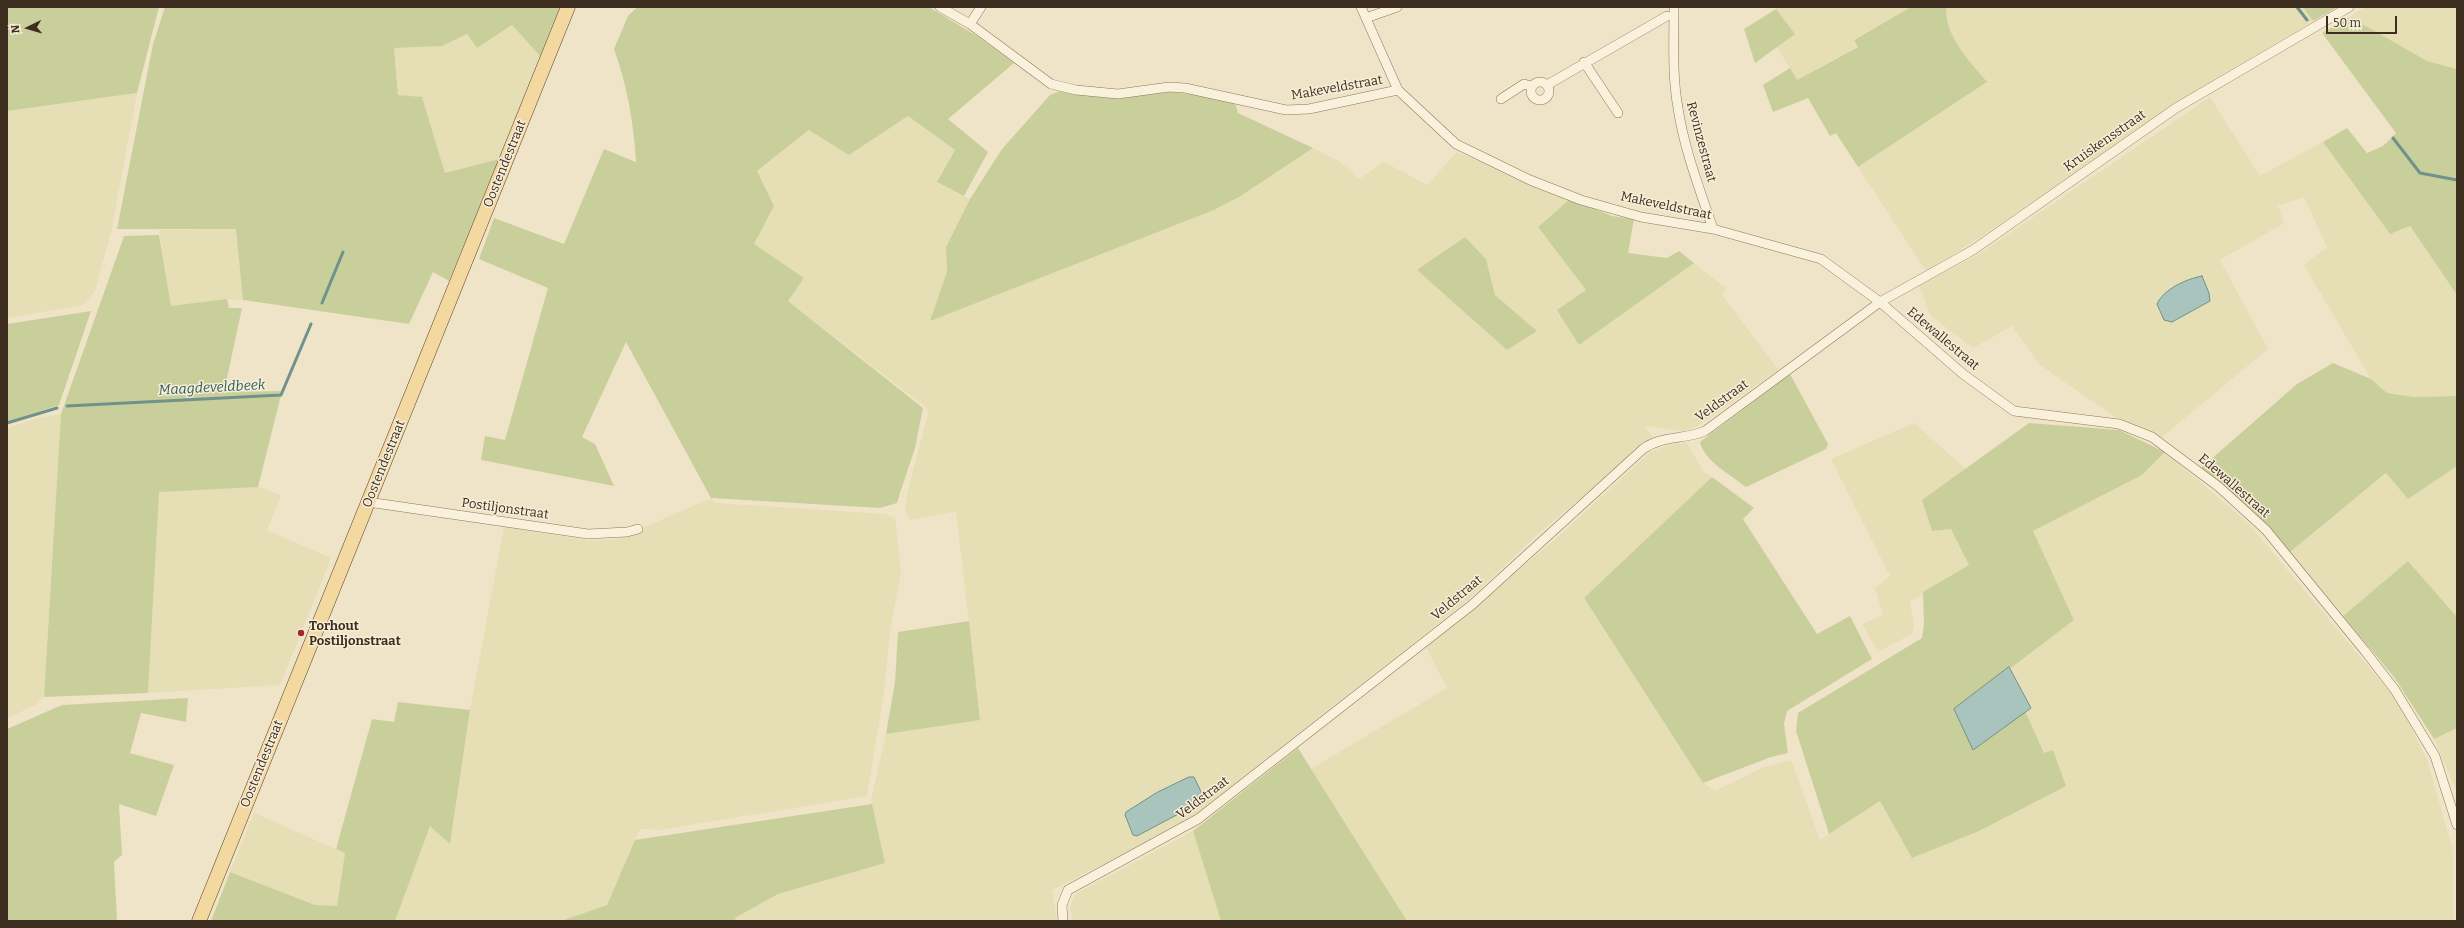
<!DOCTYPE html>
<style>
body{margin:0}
#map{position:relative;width:2464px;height:928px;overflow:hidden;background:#f0e4c8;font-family:Bitter,serif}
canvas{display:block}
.frame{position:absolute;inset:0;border:8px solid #3d2e20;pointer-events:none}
.north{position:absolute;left:8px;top:8px;width:40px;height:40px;-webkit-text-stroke:3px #f7eed8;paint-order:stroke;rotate:265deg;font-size:11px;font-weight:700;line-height:16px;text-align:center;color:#3d2e20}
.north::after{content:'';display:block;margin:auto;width:14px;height:18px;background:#3d2e20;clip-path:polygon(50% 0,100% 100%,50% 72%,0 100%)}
.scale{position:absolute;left:2326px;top:16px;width:71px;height:18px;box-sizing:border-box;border:2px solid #3d2e20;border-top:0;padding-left:5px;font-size:12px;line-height:14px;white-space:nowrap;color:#3d2e20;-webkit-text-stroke:3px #f7eed8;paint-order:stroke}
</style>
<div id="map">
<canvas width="2464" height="928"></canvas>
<div class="frame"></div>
<div class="north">N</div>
<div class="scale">50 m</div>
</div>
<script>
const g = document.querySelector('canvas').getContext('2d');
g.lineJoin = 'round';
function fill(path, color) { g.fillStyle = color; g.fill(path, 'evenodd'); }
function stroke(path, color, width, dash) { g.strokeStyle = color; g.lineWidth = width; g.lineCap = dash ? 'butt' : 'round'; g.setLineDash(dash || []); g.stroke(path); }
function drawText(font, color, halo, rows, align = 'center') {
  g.font = font + ' Bitter,serif'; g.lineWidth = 3; g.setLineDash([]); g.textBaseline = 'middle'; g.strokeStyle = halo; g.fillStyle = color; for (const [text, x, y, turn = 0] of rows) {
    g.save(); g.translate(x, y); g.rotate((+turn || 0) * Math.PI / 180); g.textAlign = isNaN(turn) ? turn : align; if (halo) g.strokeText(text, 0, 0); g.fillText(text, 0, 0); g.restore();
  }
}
const farmland = new Path2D(`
 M 1775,7 L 1911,7 L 1854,39 L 1858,46 L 1797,80 L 1776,46 L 1794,34 Z
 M 1946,7 L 2303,7 L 2313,21 L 2210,82 L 1970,244 L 1926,271 L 1858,167 L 1986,83 L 1954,41 L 1945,17 Z
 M 2365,7 L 2457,7 L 2457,69 L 2427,61 L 2350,17 Z
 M 512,25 L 540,56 L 499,159 L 445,173 L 422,98 L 398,95 L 394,48 L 442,46 L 467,34 L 477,48 Z
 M 137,93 L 112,228 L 95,291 L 83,305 L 7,318 L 7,111 Z
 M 2210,97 L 2260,176 L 2323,142 L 2390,234 L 2410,226 L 2457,295 L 2457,396 L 2413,397 L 2387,393 L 2371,379 L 2304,265 L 2327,247 L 2304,197 L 2278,206 L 2284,223 L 2220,260 L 2268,349 L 2162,437 L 2118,419 L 2040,365 L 2012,326 L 1973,348 L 1931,316 L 1919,286 L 1979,254 Z
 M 908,116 L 955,150 L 937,182 L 970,199 L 946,247 L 947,272 L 931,320 L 1214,210 L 1239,197 L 1313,148 L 1339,161 L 1359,179 L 1384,162 L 1427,185 L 1457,152 L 1570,199 L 1538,227 L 1586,290 L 1579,345 L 1694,263 L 1727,289 L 1722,295 L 1778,370 L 1698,426 L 1683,431 L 1644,426 L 1653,437 L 1537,535 L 1469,599 L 1182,825 L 1052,890 L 1057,921 L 736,921 L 735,918 L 778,894 L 885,863 L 871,801 L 886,734 L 980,719 L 956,511 L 910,520 L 905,510 L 907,494 L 929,410 L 788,301 L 803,278 L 753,244 L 774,206 L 757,171 L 810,130 L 849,155 ZM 1465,237 L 1486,259 L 1495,295 L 1537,331 L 1418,271 Z
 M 237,229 L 243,300 L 227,299 L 171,307 L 159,230 Z
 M 61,414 L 44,697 L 36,705 L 7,718 L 7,428 L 34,419 Z
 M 1914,423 L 1966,469 L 1922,501 L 1951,529 L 1969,565 L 1910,602 L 1914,625 L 1912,634 L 1878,652 L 1862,624 L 1883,615 L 1875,588 L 1890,576 L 1831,459 Z
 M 1687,443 L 1703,471 L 1712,477 L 1584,599 L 1703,783 L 1715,791 L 1764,767 L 1791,760 L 1820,840 L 1880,801 L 1912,857 L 1979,831 L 2053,750 L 2044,754 L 2007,671 L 2074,620 L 2033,531 L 2142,475 L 2165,452 L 2248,523 L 2399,703 L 2427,760 L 2453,850 L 2453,921 L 1407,921 L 1311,769 L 1447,688 L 1426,647 L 1550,544 L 1650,452 L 1671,444 Z
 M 2457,466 L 2457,617 L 2408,561 L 2343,616 L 2289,553 L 2387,473 L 2408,498 Z
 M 258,487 L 281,495 L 267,530 L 331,558 L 280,685 L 148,693 L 159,491 Z
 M 711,498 L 715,503 L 885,514 L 895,518 L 901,571 L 890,633 L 884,694 L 867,796 L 660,830 L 640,829 L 607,905 L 561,921 L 395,921 L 430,825 L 450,844 L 470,710 L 504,527 L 587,540 L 615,540 Z
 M 2457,728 L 2457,792 L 2434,739 Z
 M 254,813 L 345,853 L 337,907 L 315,905 L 230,872 Z
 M 1193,831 L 1221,921 L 1073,921 L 1070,909 L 1075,894 Z`);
const green = new Path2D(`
 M 7,7 L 159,7 L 137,93 L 7,111 Z
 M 165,7 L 560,7 L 540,56 L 512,25 L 477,48 L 467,34 L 442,46 L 394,48 L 398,95 L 422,97 L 445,173 L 499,159 L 449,281 L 433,272 L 409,324 L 243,300 L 236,229 L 117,229 L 153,44 Z
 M 637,7 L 929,7 L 977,36 L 1014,63 L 948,119 L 988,152 L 964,196 L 937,182 L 955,150 L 908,116 L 849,155 L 809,130 L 757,171 L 774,206 L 754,244 L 804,278 L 788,301 L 923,408 L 915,448 L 899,496 L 897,503 L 880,508 L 711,498 L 626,342 L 582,437 L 595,444 L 614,486 L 481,460 L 485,436 L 505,440 L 548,288 L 479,259 L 494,218 L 564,244 L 604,149 L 636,162 C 634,124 627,85 614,49 L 628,16 Z
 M 1911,7 L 1946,7 C 1945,37 1969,60 1987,82 L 1858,167 L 1836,133 L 1830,136 L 1808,98 L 1773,112 L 1763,85 L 1790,68 L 1797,80 L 1858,47 L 1854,40 Z
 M 2303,7 L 2338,7 L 2313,21 Z
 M 1776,9 L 1795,34 L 1755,63 L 1744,29 Z
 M 2350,17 L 2427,61 L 2457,69 L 2457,295 L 2410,226 L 2390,234 L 2323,142 L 2347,128 L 2367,153 L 2383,146 L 2396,133 L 2322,33 Z
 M 1060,91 L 1114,98 L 1171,92 L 1198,95 L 1235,103 L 1238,113 L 1313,148 L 1239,197 L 1214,210 L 930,321 L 947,272 L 946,247 L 970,199 L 1002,149 L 1050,95 Z
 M 1570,199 L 1612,216 L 1634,219 L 1628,253 L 1667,258 L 1679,251 L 1694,263 L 1579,345 L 1557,310 L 1586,290 L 1538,227 Z
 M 159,235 L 171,306 L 227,299 L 229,308 L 242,308 L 224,392 L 282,391 L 258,487 L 159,492 L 148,693 L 44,697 L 61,414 L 124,236 Z
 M 1465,237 L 1486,259 L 1495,295 L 1537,331 L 1507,350 L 1417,270 Z
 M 91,311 L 59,405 L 7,422 L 7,324 Z
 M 2333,363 L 2371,379 L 2387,393 L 2413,397 L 2457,396 L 2457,466 L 2408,499 L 2386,473 L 2289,553 L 2201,468 L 2297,384 Z
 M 1790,374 L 1828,444 L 1826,449 L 1746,487 C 1731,475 1704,461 1700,442 Z
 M 2029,423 L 2119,430 L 2165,452 L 2142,475 L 2033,531 L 2074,620 L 2007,671 L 2044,753 L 2053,750 L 2066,786 L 1979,831 L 1912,858 L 1880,801 L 1829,834 L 1796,731 L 1798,713 L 1922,638 L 1924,624 L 1923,592 L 1969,565 L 1951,529 L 1932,531 L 1922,500 Z
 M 1712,477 L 1754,508 L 1743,519 L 1817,634 L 1850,616 L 1872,659 L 1787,711 L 1784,724 L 1788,753 L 1771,757 L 1703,783 L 1584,598 Z
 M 2408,561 L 2457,617 L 2457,728 L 2434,739 L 2394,677 L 2343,616 Z
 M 969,621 L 980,720 L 886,734 L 895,682 L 898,632 Z
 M 188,698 L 186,722 L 141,713 L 130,753 L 174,765 L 156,816 L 119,804 L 122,855 L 114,862 L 117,921 L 7,921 L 7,729 L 62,705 Z
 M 398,702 L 470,710 L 450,844 L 430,826 L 395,921 L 211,921 L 230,872 L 315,905 L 337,906 L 345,853 L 336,849 L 372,719 L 394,722 Z
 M 1298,748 L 1311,769 L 1407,921 L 1221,921 L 1193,831 Z
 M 872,804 L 885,863 L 778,894 L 735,918 L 736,921 L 561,921 L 607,905 L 635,840 Z`);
const water = new Path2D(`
 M 2202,276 L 2209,293 L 2210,301 L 2172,322 L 2164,320 L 2157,304 C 2164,289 2186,279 2202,276 Z
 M 2009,667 L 2031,708 L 1973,750 L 1954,709 Z
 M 1189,777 L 1194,777 L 1204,798 L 1201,802 L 1137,836 L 1133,835 L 1125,815 L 1126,812 L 1156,793 Z`);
const stream = new Path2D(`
 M 2297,7 L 2307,20
 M 2393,138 L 2420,173 L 2457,180
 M 322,303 L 343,252
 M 67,406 L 281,395 L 311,324
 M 7,423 L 57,408`);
const street = new Path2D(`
 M 940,7 L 970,24 L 1051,84 L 1076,90 L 1118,94 L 1169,87 L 1185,88 L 1286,110 L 1309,109 L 1398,90 L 1456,144 L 1530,180 L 1581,200 L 1641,217 L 1713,229 L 1821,259 L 1880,302 L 1963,374 L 2014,411 L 2119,424 L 2152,437 L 2219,487 L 2266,530 L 2365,651 L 2395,690 L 2435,756 L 2457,825
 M 1361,7 L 1398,90
 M 1674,7 C 1674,41 1672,75 1678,108 C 1684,149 1700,190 1713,229
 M 1366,18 L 1397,7
 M 970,24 L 981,7
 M 1584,62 L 1618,113
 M1531 91a9 9 0 1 1 18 0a9 9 0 1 1-18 0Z
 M 1547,85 L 1667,16
 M 1501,99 L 1524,84 L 1531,86
 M 368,502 L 588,534 L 627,532 L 638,529
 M 1063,921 L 1062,905 L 1068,890 L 1198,819 L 1473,604 L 1643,449 C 1662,435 1684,440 1705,431 L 1880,302 L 1973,250 L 2176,108 L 2349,7`);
const primary = new Path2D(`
 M 199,921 L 568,7`);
const markers = [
 [301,633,4,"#9e2a2b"]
];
const streetNames = [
 ["Makeveldstraat",1337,88,-10],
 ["Kruiskensstraat",2105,141,-35],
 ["Revinzestraat",1701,142,75],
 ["Oostendestraat",505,164,-68],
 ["Makeveldstraat",1666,206,12],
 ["Edewallestraat",1943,339,40],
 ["Veldstraat",1722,401,-36],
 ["Oostendestraat",384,464,-68],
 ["Edewallestraat",2234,486,41],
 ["Postiljonstraat",505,509,8],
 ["Veldstraat",1457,598,-40],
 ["Oostendestraat",262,764,-68],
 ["Veldstraat",1203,798,-37]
];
const poiNames = [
 ["Torhout",309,626],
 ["Postiljonstraat",309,641]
];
const waterNames = [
 ["Maagdeveldbeek",212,388,-3]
];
fill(farmland, '#e6deb5');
fill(green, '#c9cf9b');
fill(water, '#a9c4bc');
stroke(water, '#6f938a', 1);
stroke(stream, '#6f938a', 3);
stroke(street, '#8d765c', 10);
stroke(primary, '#5b4430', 15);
stroke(street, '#faf1dc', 9);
stroke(primary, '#f3d9a0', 14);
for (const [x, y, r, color] of markers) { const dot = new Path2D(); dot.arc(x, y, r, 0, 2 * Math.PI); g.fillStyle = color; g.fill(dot); stroke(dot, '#f7eed8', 1.5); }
drawText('13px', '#3d2e20', '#f7eed8', streetNames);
drawText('bold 13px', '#3d2e20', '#f7eed8', poiNames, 'left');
drawText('italic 14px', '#2f5d5a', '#f7eed8', waterNames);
</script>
